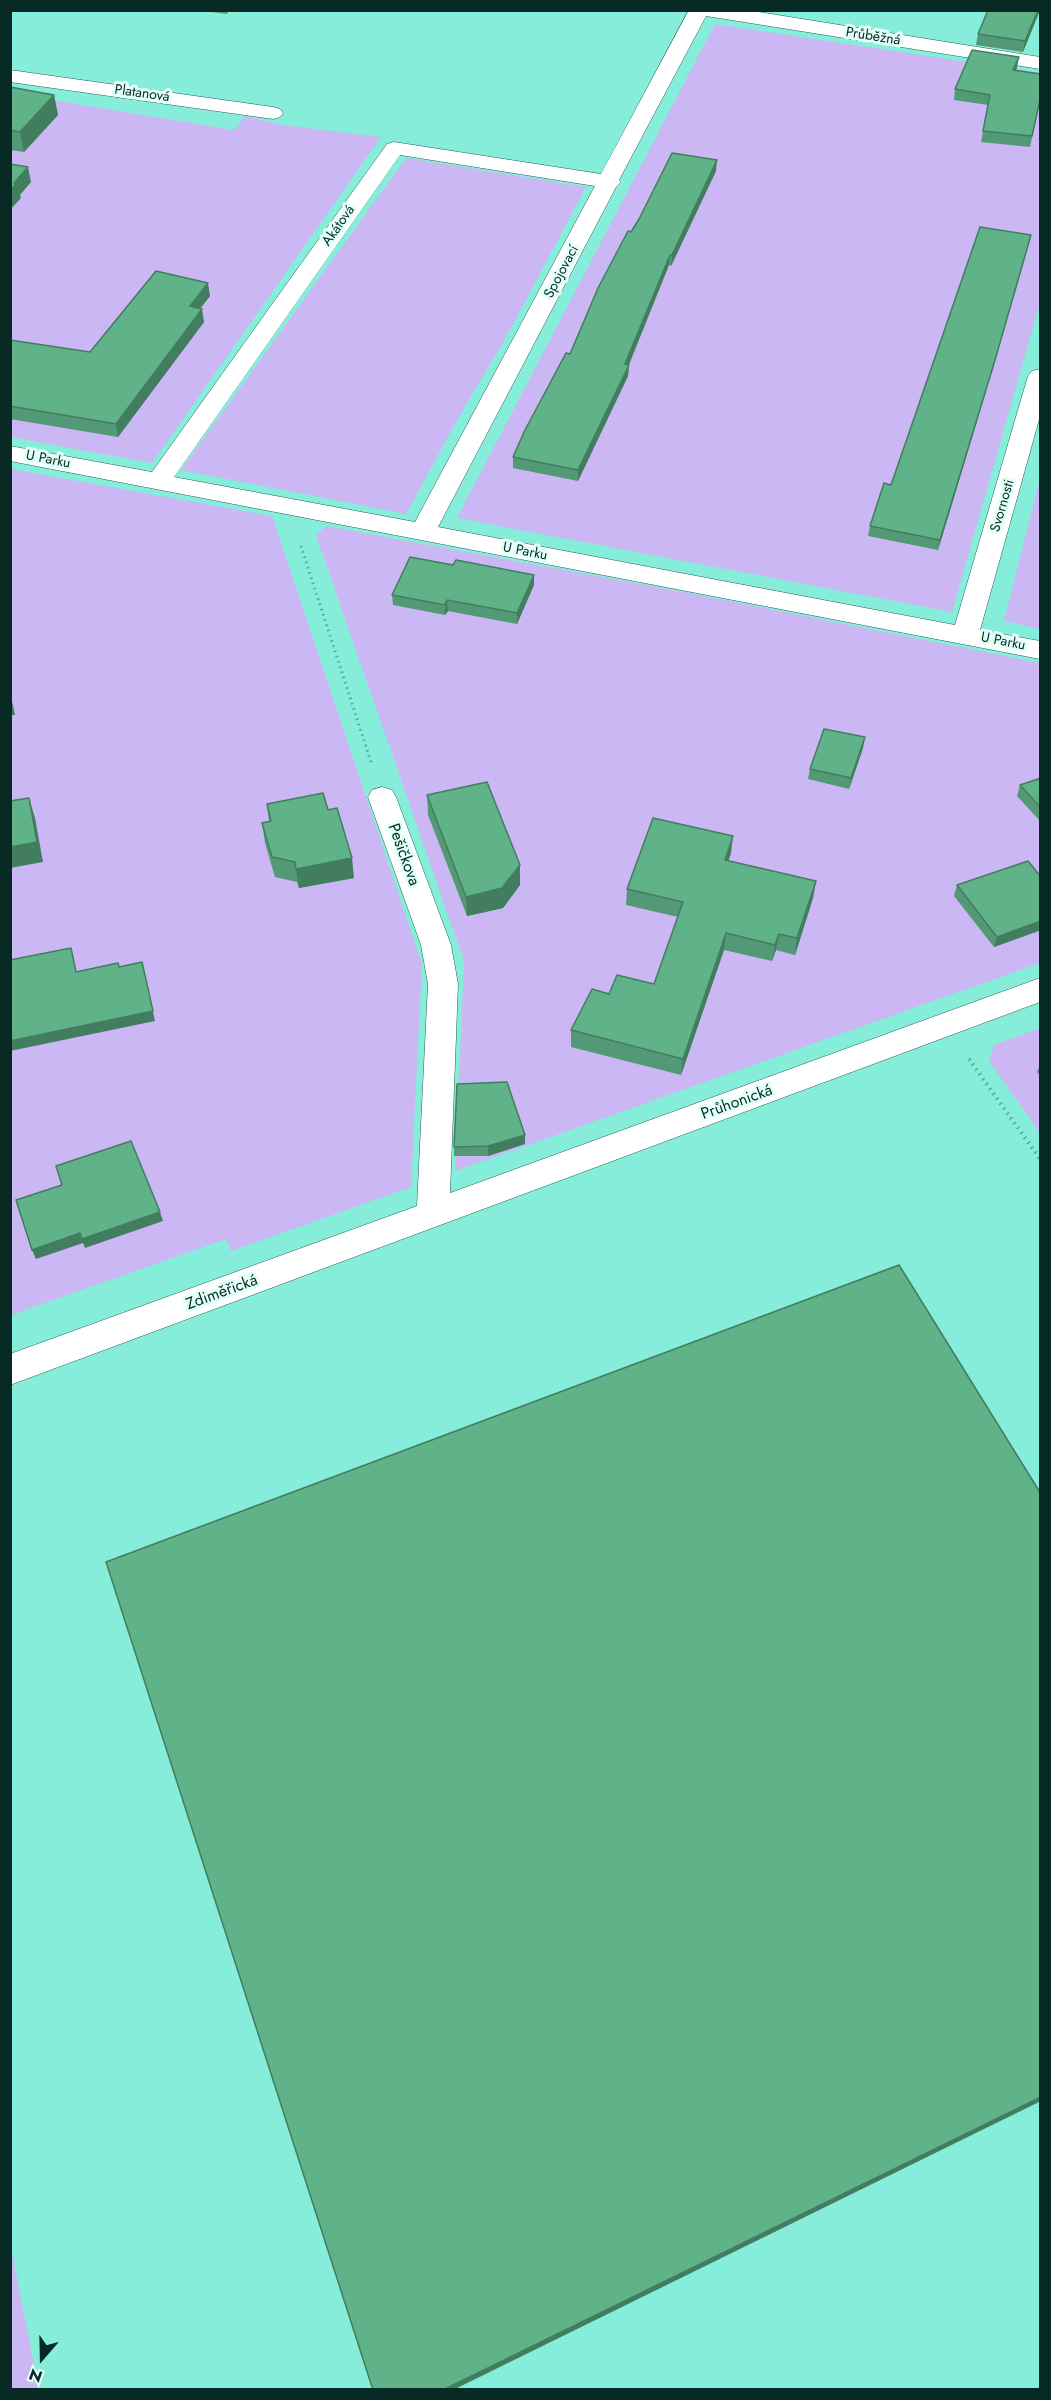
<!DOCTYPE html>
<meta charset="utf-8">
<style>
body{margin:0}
#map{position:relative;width:1051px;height:2400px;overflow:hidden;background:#85edd9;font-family:Jost,sans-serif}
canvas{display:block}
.frame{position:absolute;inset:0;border:12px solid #072a24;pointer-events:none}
.north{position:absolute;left:12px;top:2328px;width:60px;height:60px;-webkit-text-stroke:4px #e2fff8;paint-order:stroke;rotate:200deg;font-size:16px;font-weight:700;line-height:24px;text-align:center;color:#072a24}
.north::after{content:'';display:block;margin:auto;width:21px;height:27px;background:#072a24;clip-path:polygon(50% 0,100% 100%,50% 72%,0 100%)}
</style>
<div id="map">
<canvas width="1051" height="2400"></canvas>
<div class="frame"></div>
<div class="north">N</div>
</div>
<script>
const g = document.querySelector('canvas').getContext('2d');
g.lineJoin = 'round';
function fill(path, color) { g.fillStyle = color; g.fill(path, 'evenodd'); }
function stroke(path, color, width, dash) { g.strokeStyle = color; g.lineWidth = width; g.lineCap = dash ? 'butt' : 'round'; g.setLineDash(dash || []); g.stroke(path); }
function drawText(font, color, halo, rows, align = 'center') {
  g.font = font + ' Jost,sans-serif'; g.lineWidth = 6; g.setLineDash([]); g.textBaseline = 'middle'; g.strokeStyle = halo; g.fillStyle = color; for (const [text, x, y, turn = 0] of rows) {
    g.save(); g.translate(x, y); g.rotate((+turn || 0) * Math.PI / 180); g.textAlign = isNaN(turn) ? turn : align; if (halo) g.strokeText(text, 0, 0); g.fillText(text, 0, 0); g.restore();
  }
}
const green = new Path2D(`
 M 715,24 L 1040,73 L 1040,303 L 952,612 L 457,518 Z
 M 10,93 L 234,130 L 245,116 L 283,125 L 381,137 L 152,463 L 11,437 Z
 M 406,158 L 586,187 L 506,337 L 457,420 L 406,514 L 181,470 Z
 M 10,469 L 272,516 L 422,964 L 411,1187 L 231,1251 L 226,1239 L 11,1315 Z
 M 1040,479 L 1040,629 L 1004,621 Z
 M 326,526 L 688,593 L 1040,663 L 1040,963 L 455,1171 L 464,961 L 316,535 Z
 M 1040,1028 L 1040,1133 L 989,1061 L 994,1045 Z
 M 10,2248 L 11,2248 L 39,2389 L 11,2389 Z`);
const pathFar1 = new Path2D(`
 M 301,546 L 371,762`);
const path = new Path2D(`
 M 969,1059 L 1040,1159`);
const minor = new Path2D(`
 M 689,10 L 746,10 L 1040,57 L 1040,69 L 706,16 L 619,180 L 621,182 L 616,187 L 438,527 L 955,625 L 1028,376 L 1032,371 L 1040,369 L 1040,416 L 980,630 L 1040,641 L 1040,659 L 10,461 L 10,446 L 152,472 L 387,144 L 394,142 L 601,174 ZM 400,155 L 595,186 L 415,522 L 174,477 Z
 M 10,70 L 273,107 L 280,109 L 283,113 L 280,117 L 273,119 L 10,82 Z
 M 382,787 L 392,790 L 396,797 L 451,945 L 458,984 L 450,1193 L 1040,978 L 1040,1002 L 10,1385 L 10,1354 L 417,1206 L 428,984 L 421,945 L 368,797 L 372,790 Z`);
const wall = new Path2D(`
 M 196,10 L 229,10 L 227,14 Z
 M 1040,10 L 1023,52 L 976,45 L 978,34 Z
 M 1019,57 L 1015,71 L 1041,95 L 1030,147 L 981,142 L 988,105 L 954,100 L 955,89 Z
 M 10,87 L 54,95 L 58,115 L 24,152 L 10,150 Z
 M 716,171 L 671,266 L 669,265 L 629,365 L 628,376 L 578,481 L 513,468 L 513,457 L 570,354 L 631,232 L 639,219 Z
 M 1031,235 L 992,371 L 938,550 L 868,536 L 870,526 L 891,485 Z
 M 210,296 L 200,308 L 204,322 L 118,437 L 10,419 L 10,340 L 90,352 Z
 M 453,565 L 534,575 L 534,585 L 517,624 L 448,611 L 445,615 L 393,605 L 392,595 Z
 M 863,748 L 849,789 L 808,779 L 810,769 Z
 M 1041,778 L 1041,822 L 1017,796 L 1020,785 Z
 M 427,795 L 520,865 L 520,885 L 503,908 L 467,916 L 428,815 Z
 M 267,804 L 328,810 L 354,878 L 299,888 L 297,882 L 275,877 L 265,843 L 262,823 L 269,821 Z
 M 731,853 L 728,861 L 816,881 L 813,898 L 795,955 L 776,950 L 772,961 L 724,950 L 681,1075 L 571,1047 L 571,1030 L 609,994 L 654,984 L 678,917 L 626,905 L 627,889 Z
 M 1041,877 L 1041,930 L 994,947 L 954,896 L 957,885 Z
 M 1041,1062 L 1041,1077 L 1037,1072 Z
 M 525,1144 L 488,1156 L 454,1156 L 454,1147 Z`);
const shadedWall = new Path2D(`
 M 1038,10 L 1040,10 L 1023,52 L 1025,41 Z
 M 1019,57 L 1017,68 L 1011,81 L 1013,70 Z
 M 54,95 L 58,115 L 24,152 L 20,132 Z
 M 717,160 L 716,171 L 671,266 L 672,255 Z
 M 28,167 L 31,182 L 20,195 L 21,198 L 10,210 L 10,191 L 14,183 Z
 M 1031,235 L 992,371 L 938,550 L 940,540 Z
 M 670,255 L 669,265 L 628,366 L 629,365 L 628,376 L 578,481 L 578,470 L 625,364 Z
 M 208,283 L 210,296 L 192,319 L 190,306 Z
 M 202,309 L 204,322 L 118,437 L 116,424 Z
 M 534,575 L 534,585 L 517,624 L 517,613 Z
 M 447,600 L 448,611 L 445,615 L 445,605 Z
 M 10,692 L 15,715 L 10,715 Z
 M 865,737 L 863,748 L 849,789 L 851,778 Z
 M 29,798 L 35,818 L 43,862 L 10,868 L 10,847 Z
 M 733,836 L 731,853 L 723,877 L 725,860 Z
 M 352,858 L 354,878 L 299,888 L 296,869 Z
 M 520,865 L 520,885 L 503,908 L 467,916 L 466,897 Z
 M 816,881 L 813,898 L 795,955 L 797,938 Z
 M 1041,921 L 1041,930 L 994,947 L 997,937 Z
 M 726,933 L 724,950 L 681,1075 L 683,1059 Z
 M 779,934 L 776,950 L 772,961 L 775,945 Z
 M 142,962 L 155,1021 L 10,1051 L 10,1041 Z
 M 525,1135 L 525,1144 L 488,1156 L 488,1146 Z
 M 160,1212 L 163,1221 L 85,1248 L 83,1243 L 36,1259 L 32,1250 L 80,1233 Z
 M 1041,2097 L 1041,2101 L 453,2390 L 443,2390 Z`);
const building = new Path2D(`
 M 988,10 L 1038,10 L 1025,41 L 978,34 Z
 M 972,50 L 1019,57 L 1013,70 L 1041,74 L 1041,95 L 1032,136 L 983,131 L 990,95 L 955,89 Z
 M 10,87 L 54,95 L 20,132 L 10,130 Z
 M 672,153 L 717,160 L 672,255 L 670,255 L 625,364 L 629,365 L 578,470 L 513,457 L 525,430 L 566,353 L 570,354 L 598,288 L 628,231 L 631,232 L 639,219 Z
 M 10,164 L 28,167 L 14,183 L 17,183 L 10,191 Z
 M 980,227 L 1031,235 L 995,360 L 940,540 L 870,526 L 884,483 L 891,485 Z
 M 156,271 L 208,283 L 190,306 L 202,309 L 116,424 L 10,406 L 10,340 L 90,352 Z
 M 410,557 L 453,565 L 456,560 L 534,575 L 517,613 L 447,600 L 445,605 L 392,595 Z
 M 824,729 L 865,737 L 851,778 L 810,769 Z
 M 1041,778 L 1041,808 L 1020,785 Z
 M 487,782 L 520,865 L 502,888 L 466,897 L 427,795 Z
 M 323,793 L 328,810 L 337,808 L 352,858 L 296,869 L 295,862 L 272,857 L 262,823 L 271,821 L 267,804 Z
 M 29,798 L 37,842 L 10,847 L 10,801 Z
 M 653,818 L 733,836 L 725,860 L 816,881 L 797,938 L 779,934 L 775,945 L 726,933 L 683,1059 L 571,1030 L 592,989 L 609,994 L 617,975 L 654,984 L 683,902 L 627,889 Z
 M 1028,861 L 1041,877 L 1041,921 L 997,937 L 957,885 Z
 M 71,948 L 76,972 L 118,963 L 119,967 L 142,962 L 153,1011 L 10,1041 L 10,960 Z
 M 507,1082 L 525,1135 L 488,1146 L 454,1147 L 457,1084 Z
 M 131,1141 L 160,1212 L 82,1239 L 80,1233 L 32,1250 L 16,1200 L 62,1185 L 56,1166 Z
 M 899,1265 L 1041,1494 L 1041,2097 L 443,2390 L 373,2390 L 106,1562 Z`);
const farStreetnames = [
 ["Průběžná",873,37,9],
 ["Platanová",142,94,8],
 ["Akátová",339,226,-55],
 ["Spojovací",562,272,-62],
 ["U Parku",48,460,11],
 ["Svornosti",1003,506,-74],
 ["U Parku",525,552,11],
 ["U Parku",1003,642,11]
];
const streetNames = [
 ["Pešičkova",403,855,70],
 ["Průhonická",737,1103,-20],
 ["Zdiměřická",222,1293,-20]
];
fill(green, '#cbb7f3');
stroke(minor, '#265e54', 1);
stroke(pathFar1, '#58a798', 3, [1.5, 4]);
stroke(path, '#58a798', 4, [1.5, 4.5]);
fill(minor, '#fff');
fill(wall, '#539975');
fill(shadedWall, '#437d5f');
fill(building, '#60b288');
stroke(building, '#437d5f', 1.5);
drawText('14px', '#072a24', '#e2fff8', farStreetnames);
drawText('16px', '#072a24', '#e2fff8', streetNames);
</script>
